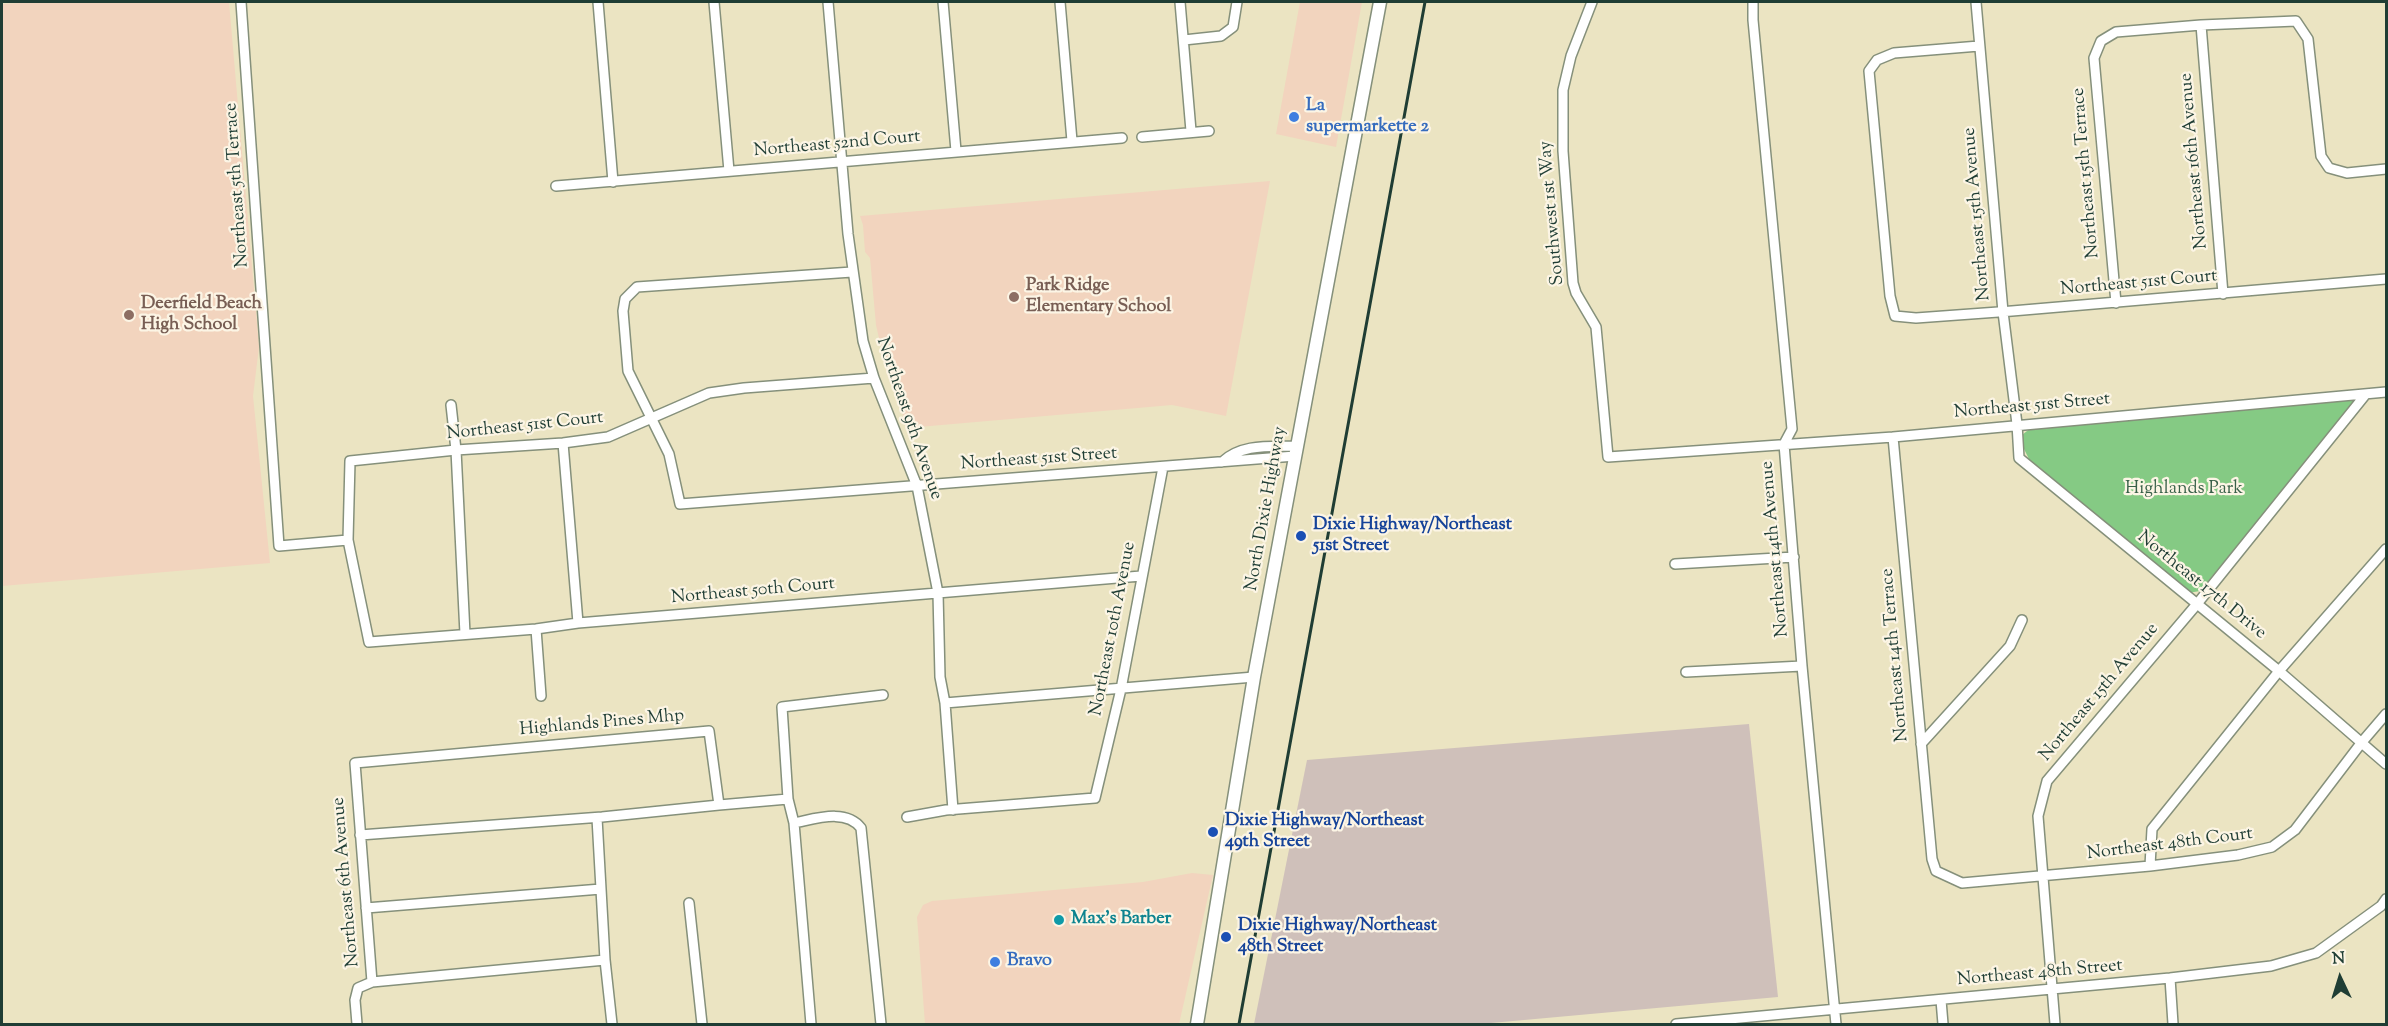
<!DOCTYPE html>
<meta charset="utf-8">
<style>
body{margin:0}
#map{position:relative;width:2388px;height:1026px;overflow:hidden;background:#ebe4c2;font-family:"Sorts Mill Goudy",serif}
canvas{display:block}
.frame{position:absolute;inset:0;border:3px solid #1f3d34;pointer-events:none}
.north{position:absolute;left:2310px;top:948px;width:60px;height:60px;-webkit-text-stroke:4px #fcf5e5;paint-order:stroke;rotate:356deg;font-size:16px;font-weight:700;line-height:24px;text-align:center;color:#1f3d34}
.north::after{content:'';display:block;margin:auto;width:21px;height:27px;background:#1f3d34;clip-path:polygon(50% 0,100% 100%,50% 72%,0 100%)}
</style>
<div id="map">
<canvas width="2388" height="1026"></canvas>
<div class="frame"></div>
<div class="north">N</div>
</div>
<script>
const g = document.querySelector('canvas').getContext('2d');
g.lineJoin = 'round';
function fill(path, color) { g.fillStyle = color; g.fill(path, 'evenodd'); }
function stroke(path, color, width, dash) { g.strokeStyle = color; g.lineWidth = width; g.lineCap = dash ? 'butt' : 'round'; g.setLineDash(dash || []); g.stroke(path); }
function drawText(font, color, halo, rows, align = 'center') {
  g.font = font + ' "Sorts Mill Goudy",serif'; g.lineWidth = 4.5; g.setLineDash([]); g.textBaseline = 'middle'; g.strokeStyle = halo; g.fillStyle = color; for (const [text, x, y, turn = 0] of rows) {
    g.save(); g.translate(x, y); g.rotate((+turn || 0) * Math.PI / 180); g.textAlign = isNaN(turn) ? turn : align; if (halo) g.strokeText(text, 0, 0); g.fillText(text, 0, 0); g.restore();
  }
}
const built = new Path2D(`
 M 36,2 L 229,2 L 259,347 L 253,396 L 270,563 L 2,586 L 2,4 Z
 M 1300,2 L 1362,2 L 1336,147 L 1276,134 Z
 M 1270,181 L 1226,416 L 1172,405 L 907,428 L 881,347 L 876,325 L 870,258 L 865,252 L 863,225 L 860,216 Z
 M 1192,873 L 1213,875 L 1179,1024 L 925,1024 L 917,917 L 923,905 L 932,901 L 1143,882 Z`);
const industrial = new Path2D(`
 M 1749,724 L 1778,997 L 1480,1024 L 1254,1024 L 1307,760 Z`);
const green = new Path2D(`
 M 2347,396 L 2354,402 L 2352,408 L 2200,591 L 2188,593 L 2029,459 L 2022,445 L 2022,435 L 2032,427 Z`);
const minor = new Path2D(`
 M 241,2 L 279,546 L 348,540
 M 598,2 L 613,182
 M 714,2 L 729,171
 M 828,2 L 848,234 L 863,341 L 874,378 L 917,486 L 938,593 L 940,677 L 945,703 L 953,810
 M 943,2 L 956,151
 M 1060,2 L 1072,141
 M 1180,2 L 1191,131
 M 1592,2 L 1571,56 L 1563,90 L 1563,151 L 1573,283 L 1576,293 L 1596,327 L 1608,457 L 1893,437 L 2386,392
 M 1753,2 L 1753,20 L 1792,429 L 1784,444 L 1802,666 L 1836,1024
 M 1976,2 L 2003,312 L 2017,424 L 2019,458 L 2279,671 L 2386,764
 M 2201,25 L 2223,294
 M 1184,40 L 1221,36 L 1233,27 L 1237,2
 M 1979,46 L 1894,53 L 1877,60 L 1869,71 L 1890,296 L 1895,316 L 1916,318 L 2012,311 L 2386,279
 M 1142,137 L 1209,131
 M 556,186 L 1122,138
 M 852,272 L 637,287 L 625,299 L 623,311 L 628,371 L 669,454 L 680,504 L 1295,456
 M 2116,303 L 2094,58 L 2101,41 L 2116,32 L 2201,25 L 2296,21 L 2308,39 L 2321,156 L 2329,168 L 2347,173 L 2386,169
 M 874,378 L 744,388 L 709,393 L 608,437 L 563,443 L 456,450 L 350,461 L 348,540 L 369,642 L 536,629 L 578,623 L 1141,576
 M 451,405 L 456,450 L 465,634
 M 1893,437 L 1932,859 L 1936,871 L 1962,883 L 2150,866 L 2238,855 L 2272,847 L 2295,830 L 2362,742 L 2386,714
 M 563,443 L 578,623
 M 1222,462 C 1242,443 1271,447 1297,446
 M 1675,564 L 1794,557
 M 536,629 L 541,696
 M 1686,672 L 1802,666
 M 945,703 L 1254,677
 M 1921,744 L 2010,646 L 2022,620
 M 907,817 L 946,810 L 1095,798 L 1121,689 L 1163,467
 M 597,818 L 605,960 L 612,1024
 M 794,823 C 815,819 846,808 861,828 L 881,1024
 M 360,835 L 602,817 L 719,805
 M 2150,866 L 2152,829 L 2279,671 L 2386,549
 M 689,903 L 702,1024
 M 366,908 L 601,889
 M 2170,978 L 2173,1024
 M 372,982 L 605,960
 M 1941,1000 L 1943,1024
 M 357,1024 L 355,1000 L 358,988 L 372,982 L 355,763 L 709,731 L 719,805 L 788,799
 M 811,1024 L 794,823 L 788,799 L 782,707 L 883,695
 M 1676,1024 L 2170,978 L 2271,966 L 2316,953 L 2381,906 L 2386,899
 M 2055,1024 L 2038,816 L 2047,781 L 2197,604 L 2366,394`);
const major = new Path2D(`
 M 1197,1024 L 1254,677 L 1380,2`);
const rail = new Path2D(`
 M 1239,1024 L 1425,2`);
const markers = [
 [1294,117,6,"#3f7fe0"],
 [1014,297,6,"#8d6e63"],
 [129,315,6,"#8d6e63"],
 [1301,536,6,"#1a4fb4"],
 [1213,832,6,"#1a4fb4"],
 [1059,920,6,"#0f9aa8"],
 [1226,937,6,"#1a4fb4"],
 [995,962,6,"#3f7fe0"]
];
const shopNames = [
 ["La",1306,107],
 ["supermarkette 2",1306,128],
 ["Bravo",1007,962]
];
const streetNames = [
 ["Northeast 52nd Court",837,145,-5],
 ["Northeast 16th Avenue",2195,161,-95],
 ["Northeast 15th Terrace",2087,173,-95],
 ["Northeast 5th Terrace",238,185,-94],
 ["Southwest 1st Way",1553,213,-95],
 ["Northeast 15th Avenue",1978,214,-95],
 ["Northeast 51st Court",2139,284,-5],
 ["Northeast 51st Street",2032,407,-5],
 ["Northeast 9th Avenue",908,419,71],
 ["Northeast 51st Court",525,427,-6],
 ["Northeast 51st Street",1039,460,-4],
 ["North Dixie Highway",1267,509,-80],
 ["Northeast 14th Avenue",1776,549,-95],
 ["Northeast 17th Drive",2201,586,39],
 ["Northeast 50th Court",753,592,-5],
 ["Northeast 10th Avenue",1114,629,-79],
 ["Northeast 14th Terrace",1896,655,-95],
 ["Northeast 15th Avenue",2100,693,-50],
 ["Highlands Pines Mhp",602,724,-5],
 ["Northeast 48th Court",2170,845,-7],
 ["Northeast 6th Avenue",347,882,-95],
 ["Northeast 48th Street",2040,974,-5]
];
const educationNames = [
 ["Park Ridge",1026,287],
 ["Elementary School",1026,308],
 ["Deerfield Beach",141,305],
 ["High School",141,326]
];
const parkNames = [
 ["Highlands Park",2184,490]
];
const transitNames = [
 ["Dixie Highway/Northeast",1313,526],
 ["51st Street",1313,547],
 ["Dixie Highway/Northeast",1225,822],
 ["49th Street",1225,843],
 ["Dixie Highway/Northeast",1238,927],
 ["48th Street",1238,948]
];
const cultureNames = [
 ["Max’s Barber",1071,920]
];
fill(built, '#f2d4be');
fill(industrial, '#cfc0ba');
fill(green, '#85ca84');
stroke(minor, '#85907b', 12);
stroke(major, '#85907b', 15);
stroke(minor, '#fff', 9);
stroke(major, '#fff', 12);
stroke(rail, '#1f3d34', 3);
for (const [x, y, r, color] of markers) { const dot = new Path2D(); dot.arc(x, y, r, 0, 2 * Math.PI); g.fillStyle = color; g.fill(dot); stroke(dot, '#fcf5e5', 2); }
drawText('bold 18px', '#366cbe', '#fcf5e5', shopNames, 'left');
drawText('18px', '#1f3d34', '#fcf5e5', streetNames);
drawText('bold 18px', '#785e54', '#fcf5e5', educationNames, 'left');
drawText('18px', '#386048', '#fcf5e5', parkNames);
drawText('bold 18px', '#164399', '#fcf5e5', transitNames, 'left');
drawText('bold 18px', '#0d838f', '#fcf5e5', cultureNames, 'left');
</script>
